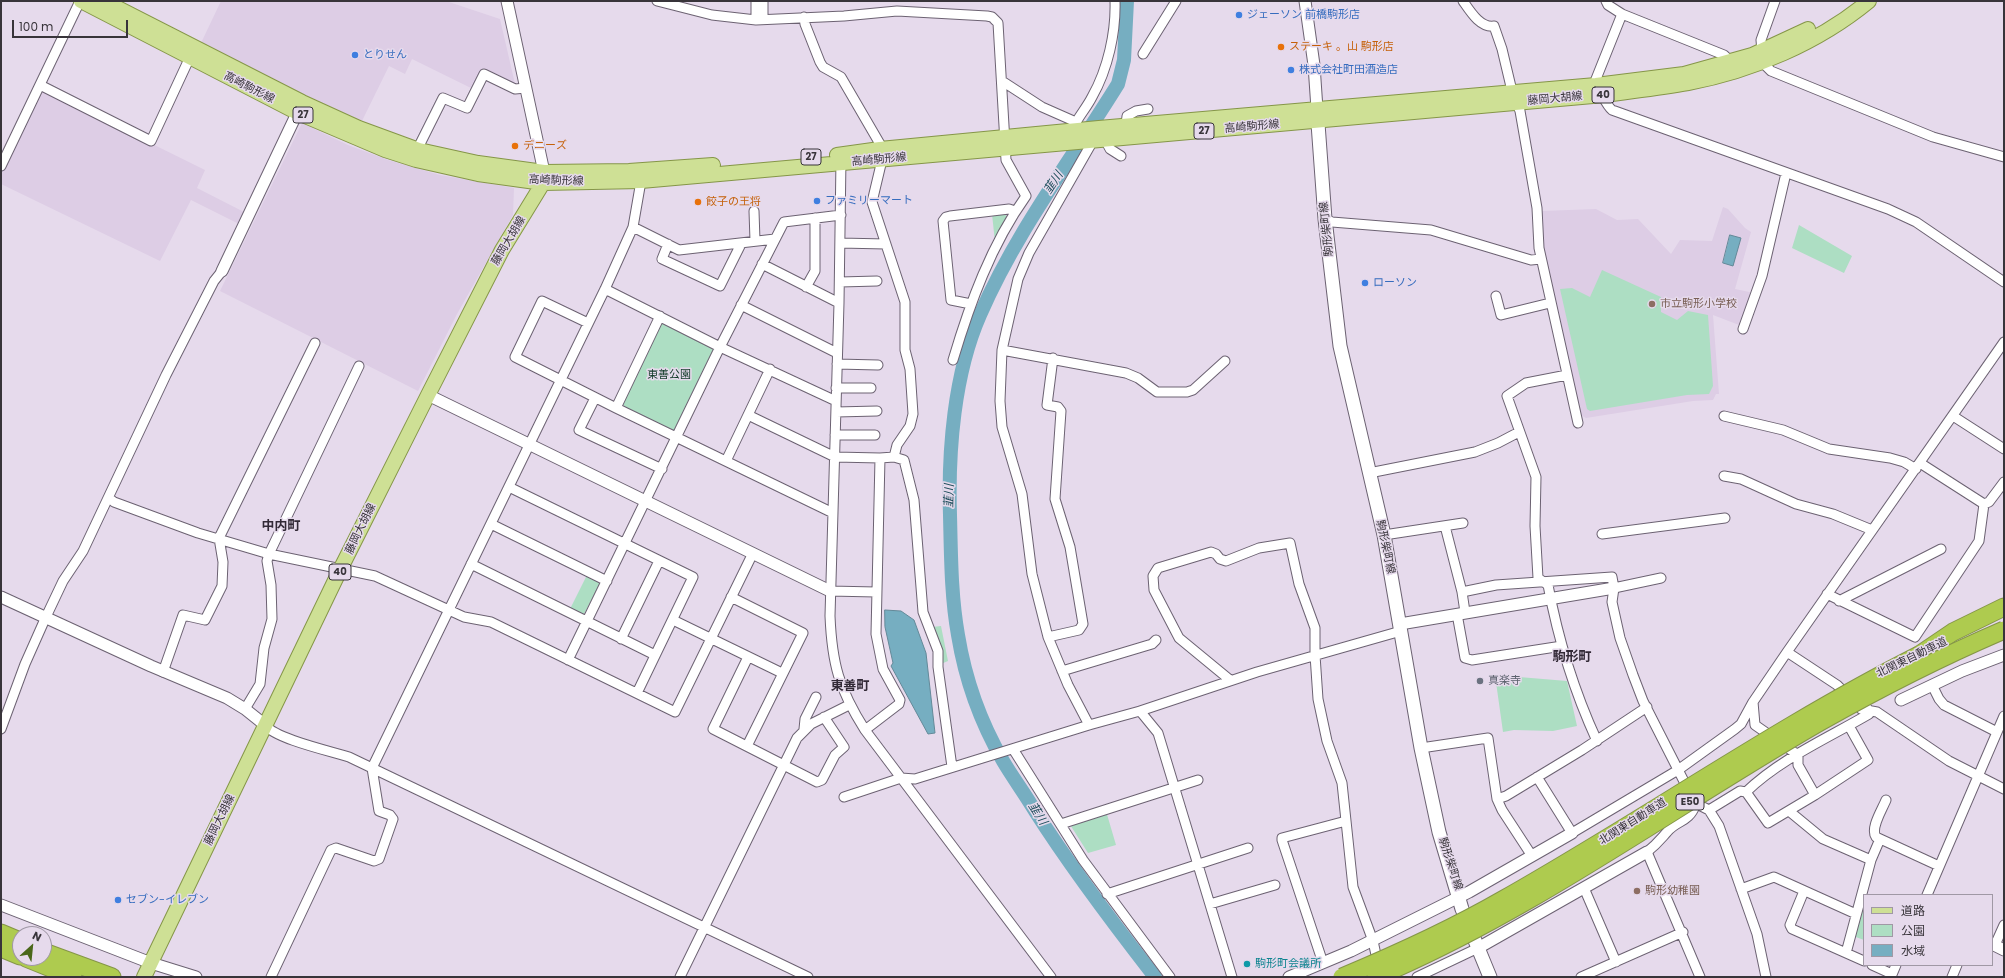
<!DOCTYPE html>
<meta charset="utf-8">
<style>
body{margin:0}
#map{position:relative;width:2005px;height:978px;overflow:hidden;background:#e6daec;font-family:Poppins,"Noto Sans JP",sans-serif}
canvas{display:block}
.frame{position:absolute;inset:0;border:2px solid #38343a;pointer-events:none}
.legend{position:absolute;left:1863px;top:894px;width:130px;height:72px;box-sizing:border-box;background:#e6daec;border:1px solid #a098a5;margin:0;padding:5px 7px;list-style:none;font-size:12px;color:#38343a}
.legend li{display:flex;align-items:center;gap:8px;height:20px}
.legend b{width:20px;border:1px solid #a098a5}
.north{position:absolute;left:12px;top:926px;width:40px;height:40px;box-sizing:border-box;background:#e6daec;border:1px solid #a098a5;border-radius:50%;rotate:27deg;font-size:11px;font-weight:700;line-height:16px;text-align:center;color:#38343a}
.north::after{content:'';display:block;margin:auto;width:14px;height:18px;background:#4a671a;clip-path:polygon(50% 0,100% 100%,50% 72%,0 100%)}
.scale{position:absolute;left:12px;top:20px;width:116px;height:18px;box-sizing:border-box;border:2px solid #38343a;border-top:0;padding-left:5px;font-size:12px;line-height:14px;white-space:nowrap;color:#38343a;-webkit-text-stroke:3px #e6daec;paint-order:stroke}
</style>
<div id="map">
<canvas width="2005" height="978"></canvas>
<div class="frame"></div>
<ul class="legend">
<li><b style="height:5px;background:#cee095"></b>道路</li>
<li><b style="height:11px;background:#addec3"></b>公園</li>
<li><b style="height:11px;background:#76aec1"></b>水域</li>
</ul>
<div class="north">N</div>
<div class="scale">100 m</div>
</div>
<script>
const g = document.querySelector('canvas').getContext('2d');
g.lineJoin = 'round';
function fill(path, color) { g.fillStyle = color; g.fill(path, 'evenodd'); }
function stroke(path, color, width, dash) { g.strokeStyle = color; g.lineWidth = width; g.lineCap = dash ? 'butt' : 'round'; g.setLineDash(dash || []); g.stroke(path); }
function drawText(font, color, halo, rows, align = 'center') {
  g.font = font + ' Poppins,"Noto Sans JP",sans-serif'; g.lineWidth = 3; g.setLineDash([]); g.textBaseline = 'middle'; g.strokeStyle = halo; g.fillStyle = color; for (const [text, x, y, turn = 0] of rows) {
    g.save(); g.translate(x, y); g.rotate((+turn || 0) * Math.PI / 180); g.textAlign = isNaN(turn) ? turn : align; if (halo) g.strokeText(text, 0, 0); g.fillText(text, 0, 0); g.restore();
  }
}
const built = new Path2D(`
 M 221,1 L 446,1 L 500,19 L 515,84 L 482,69 L 473,89 L 412,59 L 405,74 L 389,66 L 362,121 L 309,97 L 201,43 Z
 M 45,91 L 205,170 L 197,188 L 244,212 L 239,224 L 191,200 L 160,261 L 1,184 L 1,174 L 40,93 Z
 M 302,123 L 348,145 L 388,160 L 440,175 L 514,188 L 513,215 L 457,314 L 418,391 L 220,291 Z
 M 1723,207 L 1728,209 L 1745,228 L 1751,232 L 1735,289 L 1754,293 L 1743,324 L 1739,325 L 1713,315 L 1719,394 L 1716,394 L 1713,400 L 1693,401 L 1586,418 L 1579,414 L 1541,244 L 1542,211 L 1596,209 L 1617,220 L 1638,219 L 1671,254 L 1680,240 L 1712,241 Z`);
const green = new Path2D(`
 M 1004,213 L 1008,218 L 995,242 L 992,214 Z
 M 1799,225 L 1852,256 L 1844,273 L 1792,248 Z
 M 1602,270 L 1661,297 L 1661,312 L 1677,320 L 1688,311 L 1708,315 L 1713,386 L 1709,394 L 1687,395 L 1590,411 L 1587,409 L 1560,289 L 1572,288 L 1590,297 Z
 M 666,323 L 715,347 L 675,431 L 624,407 L 623,403 L 661,324 Z
 M 587,575 L 600,583 L 583,616 L 570,609 Z
 M 941,626 L 948,661 L 941,664 L 932,627 Z
 M 1495,675 L 1567,681 L 1577,726 L 1553,731 L 1514,730 L 1503,732 Z
 M 1106,811 L 1116,845 L 1088,853 L 1069,823 Z
 M 1861,908 L 1864,909 L 1864,940 L 1853,936 Z`);
const water = new Path2D(`
 M 1730,235 L 1741,238 L 1733,266 L 1723,263 Z
 M 885,610 L 901,611 L 914,620 L 926,653 L 935,733 L 928,734 L 891,666 L 893,663 L 885,627 Z`);
const river = new Path2D(`
 M 1127,1 L 1124,60 L 1118,84 C 1071,160 1016,232 980,315 C 954,374 948,451 950,515 C 951,555 951,596 958,635 C 965,678 981,723 1003,761 C 1013,778 1025,794 1035,811 C 1072,869 1113,923 1155,977`);
const minor = new Path2D(`
 M 657,1 L 712,15 L 756,20 L 844,16 L 897,11 L 987,16 L 992,17 L 998,23 L 1006,160 L 1026,196 C 991,245 970,303 953,360
 M 1463,1 C 1470,11 1480,28 1494,26 L 1502,49 L 1512,91 L 1520,111 L 1537,208 L 1539,248 L 1578,423
 M 1606,1 L 1608,5 L 1622,14 L 1724,55 L 1731,62
 M 1622,14 L 1596,79 C 1596,85 1607,106 1612,110 L 1888,209 L 1916,222 L 2004,282
 M 804,17 L 805,24 L 820,62 L 823,67 L 841,77 L 880,144 L 880,149
 M 763,19 L 763,1
 M 756,20 L 756,1
 M 1762,51 L 1761,40 L 1775,1
 M 1143,54 L 1176,1
 M 1762,62 L 1771,71 L 1933,137 L 2004,157
 M 1002,81 L 1042,107 L 1076,122
 M 40,85 L 151,141 L 190,57
 M 1126,125 L 1127,116 L 1136,111 L 1148,109
 M 1077,134 L 1074,126 C 1079,116 1087,107 1092,97 C 1108,69 1116,32 1115,1
 M 1103,136 L 1110,149 L 1121,156
 M 415,154 L 443,98 L 467,108 L 484,74 L 515,89 L 526,88
 M 841,158 L 839,303 L 830,616 C 832,664 839,689 865,730 L 1051,977
 M 882,160 L 872,202 L 905,302 L 905,350 L 910,369 L 913,414 L 910,426 L 897,445 L 894,457
 M 1,166 L 80,1
 M 754,211 L 755,241
 M 1325,219 L 1332,222 L 1431,230 L 1531,260 L 1541,259
 M 633,227 L 679,250 L 775,239
 M 840,243 L 886,244
 M 668,244 L 662,259 L 720,286 L 741,244
 M 762,264 L 839,303
 M 840,282 L 877,281
 M 806,287 L 815,271 L 815,218
 M 605,289 L 720,347 L 836,401
 M 1496,296 L 1501,315 L 1550,303
 M 971,304 L 951,300 L 943,221 L 946,217 L 950,216 L 1009,209 L 1015,211
 M 741,305 L 837,353
 M 588,323 L 542,301 L 515,357 L 616,408 L 833,513
 M 1743,329 L 1762,276 L 1786,173
 M 1002,350 L 1126,373 L 1138,378 L 1157,392 L 1187,392 L 1193,390 L 1225,361
 M 837,364 L 878,365
 M 1567,375 L 1526,383 L 1507,396 L 1536,477 L 1535,526 L 1538,578 L 1548,585 C 1558,639 1574,691 1597,741
 M 836,388 L 871,388
 M 595,398 L 579,430 L 662,469
 M 616,408 L 660,316
 M 836,412 L 877,411
 M 748,415 L 835,457 L 880,458 L 876,634 L 883,669 L 900,700 L 899,704 L 865,730
 M 1724,416 L 1783,430 L 1829,449 L 1890,458 L 1904,462 L 1916,469
 M 1953,416 L 2004,449
 M 835,435 L 875,435
 M 880,458 L 894,457 L 904,460 L 914,500 L 923,612 L 938,651 L 938,667 L 952,767
 M 726,461 L 770,369
 M 1920,463 L 1984,504
 M 1369,473 L 1475,452 L 1498,443 L 1519,432
 M 1724,476 L 1741,479 L 1796,504 L 1833,514 L 1872,530
 M 509,487 L 693,577 L 637,693
 M 109,498 L 114,502 L 198,533 L 269,554 L 375,576 L 464,617 L 491,622 L 675,712 L 753,553
 M 1984,504 L 1989,502 L 2004,482
 M 491,524 L 607,581
 M 1445,526 L 1462,592 L 1465,612
 M 1602,534 L 1725,518
 M 1384,535 L 1463,523
 M 471,564 L 655,655
 M 1614,588 L 1661,578
 M 830,591 L 876,592
 M 1462,592 L 1496,585 L 1612,577 L 1614,588 L 1612,602 L 1620,638 L 1633,675 L 1643,701 L 1695,803 L 1709,810 L 1719,826 L 1757,934 L 1766,977
 M 1827,594 L 1915,637 L 1979,541 L 1984,504
 M 731,597 L 803,633 L 747,746
 M 1839,601 L 1941,549
 M 1457,614 L 1465,658 L 1472,660 L 1562,646
 M 673,620 L 782,673
 M 1048,637 L 1079,630 L 1083,624 L 1070,547 L 1055,499 L 1061,411 L 1058,407 L 1047,405 L 1053,358
 M 621,639 L 659,561
 M 1787,652 L 1837,685 L 1861,709 L 1877,712 L 1949,761 L 2004,789
 M 748,657 L 713,729 L 817,782 L 822,780 L 835,755 L 844,747 L 824,717
 M 568,660 L 720,347 L 784,222 L 841,215
 M 1062,671 L 1152,644 L 1156,640
 M 163,672 L 183,615 L 205,620 L 222,586 L 223,562 L 219,538 L 315,343
 M 1230,680 L 1179,638 L 1154,590 L 1153,576 L 1158,568 L 1211,552 L 1216,554 L 1220,559 L 1226,561 L 1259,548 L 1290,543 L 1299,584 L 1315,628 L 1315,655 L 1318,699 L 1327,741 L 1342,783 L 1353,887 L 1373,941 L 1378,964
 M 1932,685 L 1939,699 L 1944,705 L 1997,732
 M 245,709 L 260,684 L 264,648 L 272,619 L 271,585 L 267,561 L 269,554 L 359,366
 M 1140,711 L 1158,733 L 1232,977
 M 265,725 C 276,739 330,751 349,757 L 808,977
 M 1089,725 L 1068,685 L 1048,637 L 1032,574 L 1022,494 L 1002,427 L 1000,401 L 1002,350 L 1018,279 L 1029,253 L 1086,153 L 1090,146 L 1090,140
 M 1,729 L 25,664 L 45,619 L 63,581 L 83,551 L 166,375 L 214,281 L 222,271
 M 804,729 L 805,719 L 816,697
 M 1421,748 L 1488,738 L 1497,799 L 1502,810 L 1532,856
 M 1013,749 L 1083,860 L 1170,977
 M 1537,777 L 1572,833 L 1678,770 L 1735,729 L 1741,724 L 1753,702 L 1787,652 L 2004,342
 M 1746,792 C 1780,759 1828,738 1869,714 L 1868,709
 M 1815,795 L 1868,760 L 1849,726
 M 844,797 L 901,778 L 915,779 L 1089,725 L 1140,711 L 1257,672 L 1401,631
 M 1497,799 L 1506,796 L 1582,750 L 1647,707
 M 1886,800 C 1882,810 1870,828 1876,837 L 1939,866
 M 1696,804 C 1688,824 1678,819 1667,832 C 1659,841 1657,844 1647,852 L 1700,977
 M 1709,810 L 1740,791 L 1746,792 L 1768,823 L 1815,795 L 1798,765 L 1798,755 L 1755,725 L 1753,702
 M 1789,811 L 1823,839 L 1871,860
 M 1061,824 L 1198,780
 M 1584,888 L 1616,962
 M 1741,889 L 1774,877 L 1856,914
 M 1804,891 L 1790,925 L 1792,929 L 1864,961
 M 1107,894 L 1248,848
 M 1927,895 L 2004,716
 M 1210,904 L 1275,885
 M 1995,945 L 2004,925
 M 1846,953 L 1871,860 L 1880,839
 M 1323,963 L 1282,840 L 1282,838 L 1346,821
 M 1872,965 L 1892,974
 M 271,977 L 331,850 L 336,848 L 374,861 L 379,859 L 393,819 L 390,815 L 379,811 L 372,768 L 605,289 L 633,227 L 641,181
 M 680,977 L 797,738 L 811,724 L 849,705
 M 1417,977 L 1478,948
 M 1581,977 L 1683,932
 M 1891,977 L 1896,965
 M 1952,977 L 1957,965`);
const tertiary = new Path2D(`
 M 507,1 L 544,172
 M 1305,1 L 1314,65 L 1317,109
 M 222,271 L 300,107
 M 428,395 L 830,591
 M 1,597 L 151,666 L 227,698 L 245,709 L 265,725
 M 1400,624 L 1614,588
 M 1901,700 L 1962,671 L 2004,655
 M 1,905 L 151,963 L 196,977
 M 1992,944 L 2004,950
 M 1478,948 L 1647,852
 M 1289,977 L 1351,951 L 1469,892 L 1572,833`);
const secondary = new Path2D(`
 M 1317,110 L 1325,219 L 1340,346 L 1384,535 L 1421,748 L 1439,832 L 1462,909 L 1490,977`);
const primary = new Path2D(`
 M 81,1 L 298,113 L 385,150 L 416,160 L 478,174 L 543,183 L 641,181 L 1604,95 C 1632,91 1660,88 1688,83 C 1752,71 1818,43 1869,1
 M 104,1 L 302,102 L 359,128 L 419,150 L 478,163 L 544,172 L 629,171 L 713,165
 M 837,155 L 880,149 L 1099,128 L 1596,85 L 1684,74 L 1752,55 L 1808,29
 M 144,977 L 341,568 L 428,395 L 502,250 L 543,183 L 544,174`);
const motorway = new Path2D(`
 M 1919,655 L 1953,632 L 2004,607
 M 1,933 L 20,941
 M 1,948 L 20,956
 M 44,952 L 112,977
 M 26,958 L 73,977`);
const motorwayBridge = new Path2D(`
 M 1342,977 C 1397,954 1452,929 1504,899 C 1644,820 1775,728 1919,655
 M 1376,977 C 1534,910 1672,807 1820,722 C 1880,688 1941,657 2004,630`);
const markers = [
 [1239,15,4,"#3f7fe0"],
 [1281,47,4,"#e8710a"],
 [355,55,4,"#3f7fe0"],
 [1291,70,4,"#3f7fe0"],
 [515,146,4,"#e8710a"],
 [817,201,4,"#3f7fe0"],
 [698,202,4,"#e8710a"],
 [1365,283,4,"#3f7fe0"],
 [1652,304,4,"#8d6e63"],
 [1480,681,4,"#6b7280"],
 [1637,891,4,"#8d6e63"],
 [118,900,4,"#3f7fe0"],
 [1247,964,4,"#0f9aa8"]
];
const shields = [
 [1603,95,22],
 [303,115,20],
 [1204,131,20],
 [811,157,20],
 [340,572,22],
 [1690,802,28]
];
const shieldNames = [
 ["40",1603,95],
 ["27",303,115],
 ["27",1204,131],
 ["27",811,157],
 ["40",340,572],
 ["E50",1690,802]
];
const shopNames = [
 ["ジェーソン 前橋駒形店",1247,15],
 ["とりせん",363,55],
 ["株式会社町田酒造店",1299,70],
 ["ファミリーマート",825,201],
 ["ローソン",1373,283],
 ["セブン-イレブン",126,900]
];
const foodNames = [
 ["ステーキ 。山 駒形店",1289,47],
 ["デニーズ",523,146],
 ["餃子の王将",706,202]
];
const streetNames = [
 ["高崎駒形線",249,88,27],
 ["藤岡大胡線",1555,99,-5],
 ["高崎駒形線",1252,127,-5],
 ["高崎駒形線",879,160,-5],
 ["高崎駒形線",556,181,2],
 ["駒形柴町線",1327,229,-96],
 ["藤岡大胡線",509,241,-59],
 ["藤岡大胡線",361,529,-64],
 ["駒形柴町線",1385,547,78],
 ["北関東自動車道",1912,658,-26],
 ["藤岡大胡線",220,820,-64],
 ["北関東自動車道",1633,822,-32],
 ["駒形柴町線",1450,864,72]
];
const educationNames = [
 ["市立駒形小学校",1660,304],
 ["駒形幼稚園",1645,891]
];
const parkNames = [
 ["東善公園",669,375]
];
const worshipNames = [
 ["真楽寺",1488,681]
];
const cultureNames = [
 ["駒形町会議所",1255,964]
];
const waterNames = [
 ["韮川",1054,183,-57],
 ["韮川",950,496,-89],
 ["韮川",1037,814,57]
];
const quarterNames = [
 ["中内町",281,527],
 ["駒形町",1572,658],
 ["東善町",850,687]
];
fill(built, '#ddcde5');
fill(green, '#addec3');
fill(water, '#76aec1');
stroke(water, '#638998', 1);
stroke(river, '#76aec1', 14);
stroke(minor, '#6c6272', 11);
stroke(tertiary, '#6c6272', 13);
stroke(secondary, '#6c6272', 15);
stroke(primary, '#859648', 16);
stroke(motorway, '#859648', 19);
stroke(minor, '#fff', 9);
stroke(tertiary, '#fff', 11);
stroke(secondary, '#fff', 13);
stroke(primary, '#cee095', 14);
stroke(motorway, '#aecb4f', 17);
stroke(motorwayBridge, '#859648', 19, []);
stroke(motorwayBridge, '#aecb4f', 17);
for (const [x, y, r, color] of markers) { const dot = new Path2D(); dot.arc(x, y, r, 0, 2 * Math.PI); g.fillStyle = color; g.fill(dot); stroke(dot, '#e6daec', 1.5); }
for (const [x, y, w] of shields) { const box = new Path2D(); box.roundRect(x - w / 2, y - 8, w, 16, 3); g.fillStyle = '#e6daec'; g.fill(box); stroke(box, '#38343a', 1); }
drawText('bold 10px', '#38343a', null, shieldNames);
drawText('11px', '#366cbe', '#e6daec', shopNames, 'left');
drawText('11px', '#c56008', '#e6daec', foodNames, 'left');
drawText('11px', '#38343a', '#e6daec', streetNames);
drawText('11px', '#785e54', '#e6daec', educationNames, 'left');
drawText('11px', '#113a27', '#e6daec', parkNames);
drawText('11px', '#5b616d', '#e6daec', worshipNames, 'left');
drawText('11px', '#0d838f', '#e6daec', cultureNames, 'left');
drawText('italic 12px', '#1d4d5b', '#e6daec', waterNames);
drawText('bold 13px', '#322936', '#e6daec', quarterNames);
</script>
